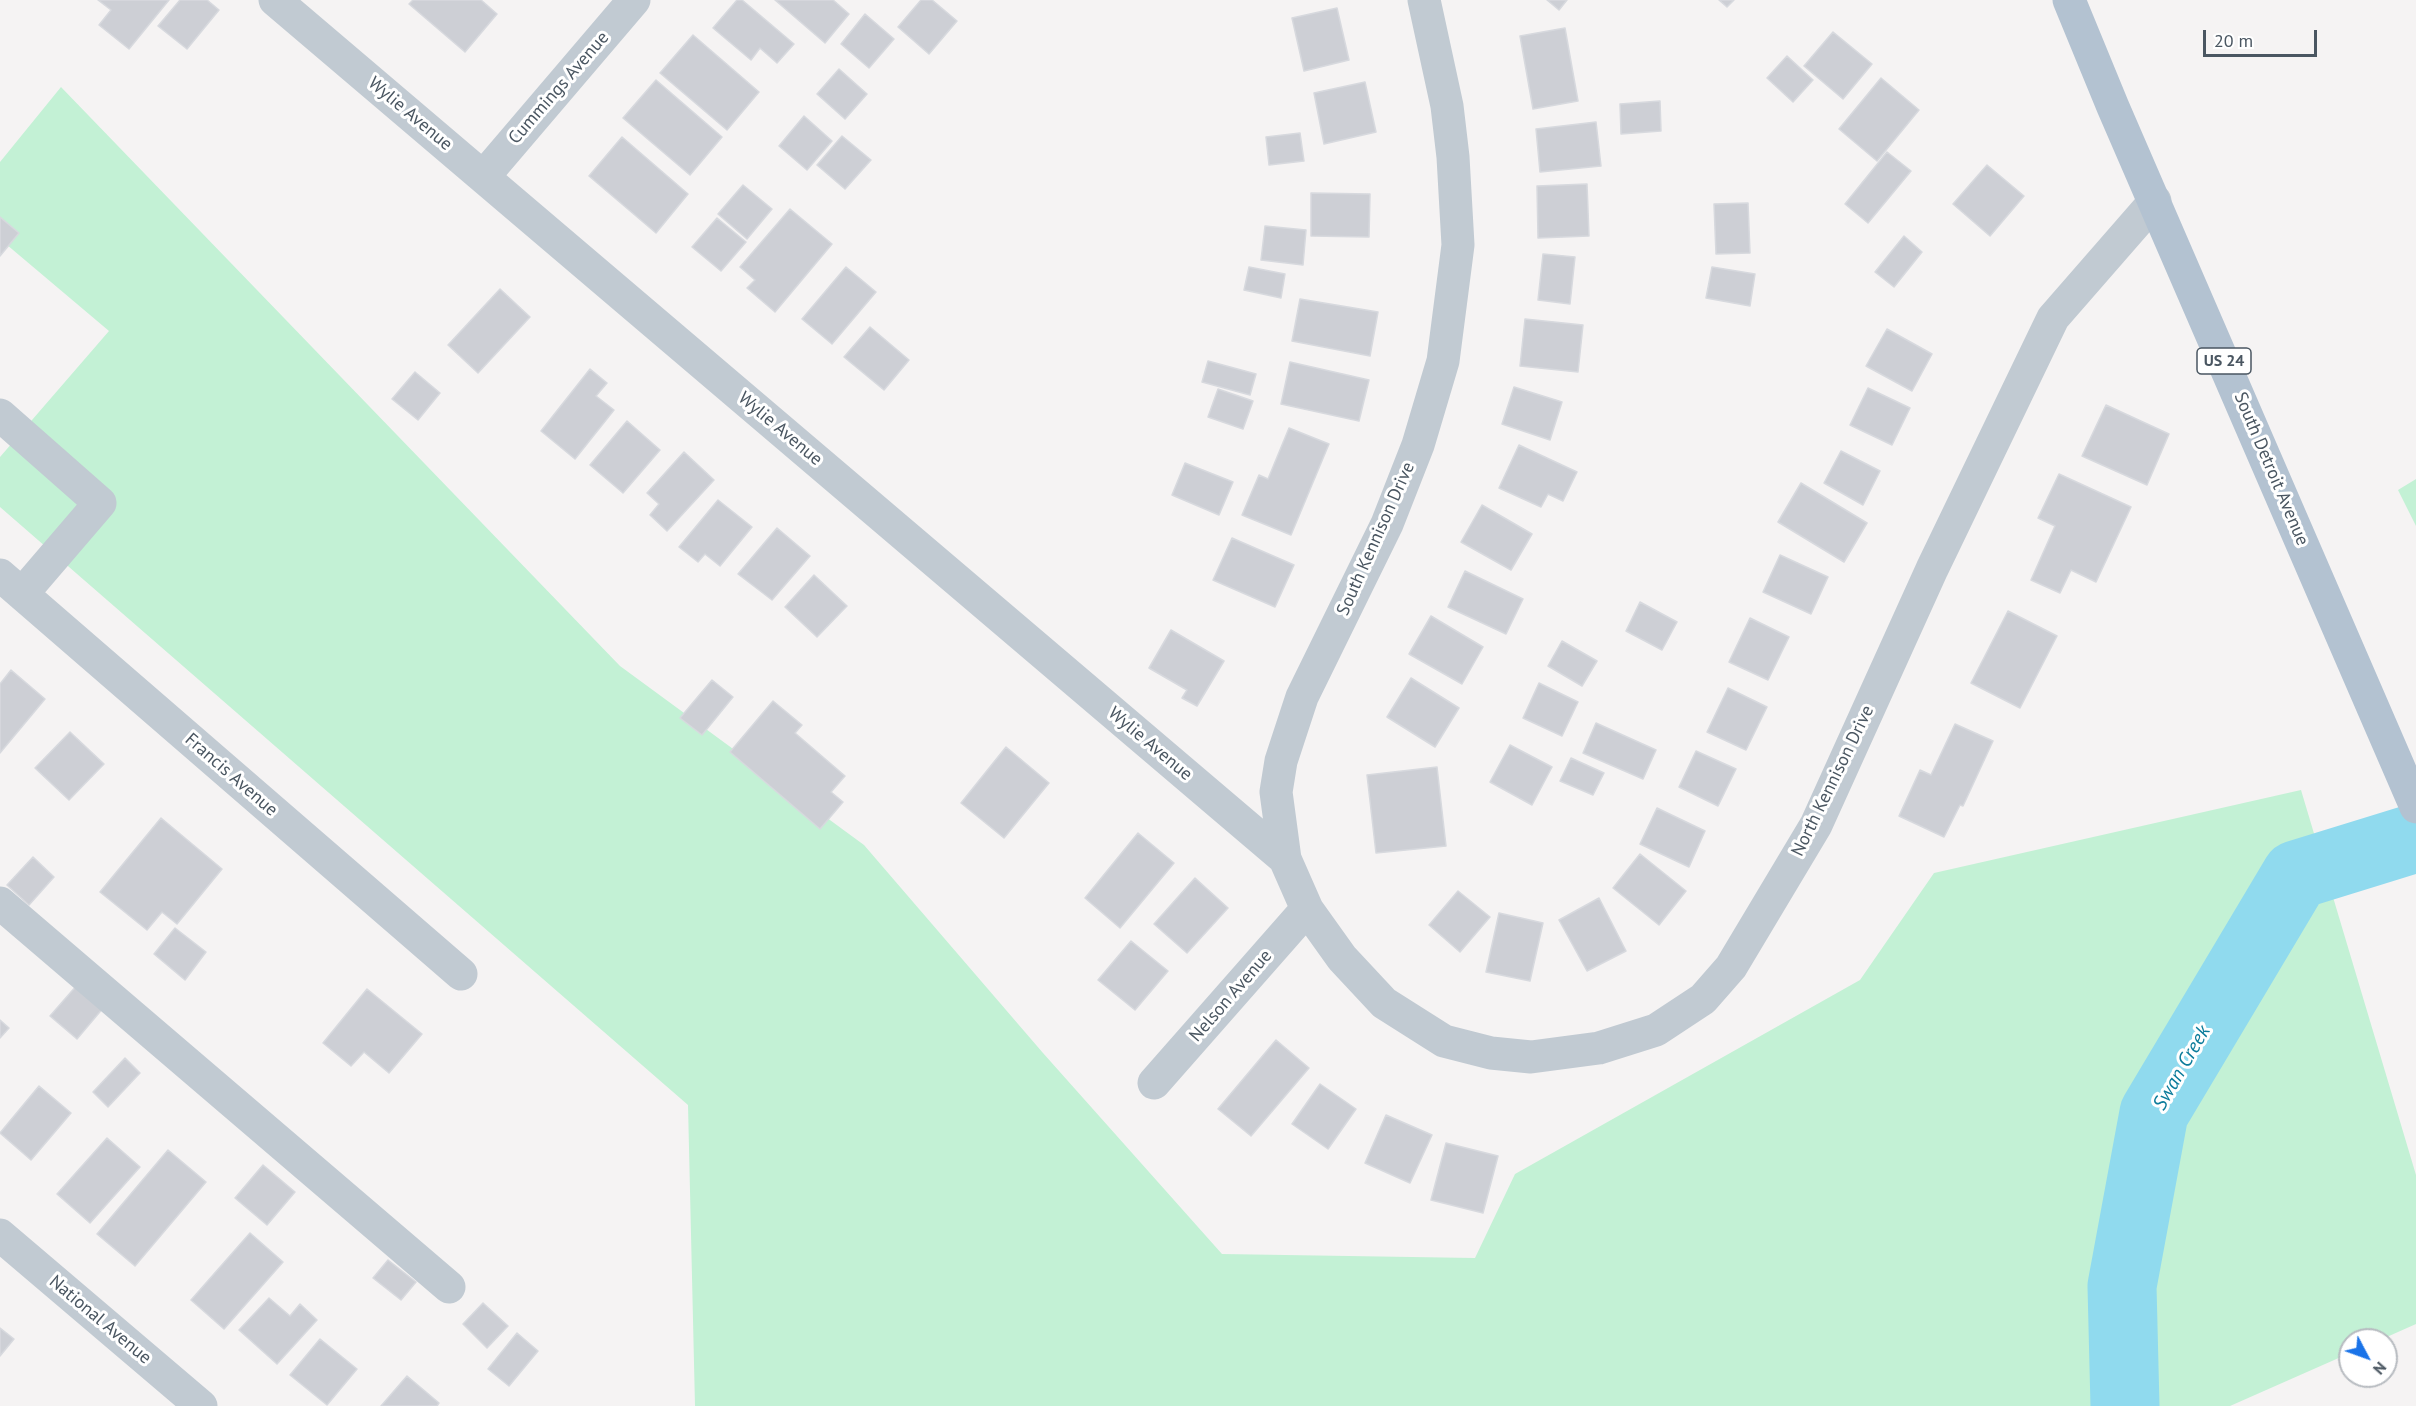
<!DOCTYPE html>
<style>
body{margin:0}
#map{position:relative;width:2416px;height:1406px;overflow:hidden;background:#f5f3f3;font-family:"PT Sans",sans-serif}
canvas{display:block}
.north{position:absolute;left:2338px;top:1328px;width:60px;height:60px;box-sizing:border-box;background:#fff;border:2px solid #b7bbc0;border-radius:50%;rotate:131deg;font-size:16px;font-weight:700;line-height:24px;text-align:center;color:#4a5661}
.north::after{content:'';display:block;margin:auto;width:21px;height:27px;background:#1a73e8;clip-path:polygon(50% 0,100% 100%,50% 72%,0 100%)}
.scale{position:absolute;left:2203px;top:30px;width:114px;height:27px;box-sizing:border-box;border:3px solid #4a5661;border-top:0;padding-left:8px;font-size:18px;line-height:21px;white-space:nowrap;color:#4a5661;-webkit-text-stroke:4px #fff;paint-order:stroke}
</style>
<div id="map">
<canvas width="2416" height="1406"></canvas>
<div class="north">N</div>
<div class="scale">20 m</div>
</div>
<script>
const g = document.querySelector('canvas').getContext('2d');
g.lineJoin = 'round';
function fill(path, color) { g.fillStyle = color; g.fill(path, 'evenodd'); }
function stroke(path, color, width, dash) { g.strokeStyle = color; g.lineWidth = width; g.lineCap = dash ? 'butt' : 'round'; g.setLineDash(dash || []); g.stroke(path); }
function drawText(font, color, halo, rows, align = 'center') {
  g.font = font + ' "PT Sans",sans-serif'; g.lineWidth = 6; g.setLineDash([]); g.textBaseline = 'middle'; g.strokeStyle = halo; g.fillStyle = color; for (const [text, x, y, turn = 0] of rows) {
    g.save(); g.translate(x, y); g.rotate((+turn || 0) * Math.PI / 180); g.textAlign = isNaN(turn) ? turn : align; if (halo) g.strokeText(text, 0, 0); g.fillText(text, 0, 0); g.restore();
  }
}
const green = new Path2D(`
 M 61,87 L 620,666 L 864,845 L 1043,1053 L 1222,1254 L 1475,1258 L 1515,1174 L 1860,980 L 1934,873 L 2301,790 L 2416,1175 L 2416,1324 L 2380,1340 L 2350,1340 L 2350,1353 L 2230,1406 L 695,1406 L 688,1105 L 0,507 L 0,457 L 109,331 L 0,239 L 0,162 Z
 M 2416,479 L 2416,526 L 2398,490 Z`);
const river = new Path2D(`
 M 2125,1406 L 2122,1286 L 2154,1113 L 2296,875 L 2416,838`);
const building = new Path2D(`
 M 98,0 L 169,0 L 129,49 L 99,25 L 111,10 Z
 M 180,0 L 207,0 L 219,10 L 187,49 L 158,26 Z
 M 413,0 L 481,0 L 497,14 L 465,52 L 409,4 Z
 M 737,0 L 742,0 L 794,44 L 777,63 L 760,48 L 751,60 L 713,28 Z
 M 775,0 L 833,0 L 849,14 L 825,43 Z
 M 921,0 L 932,0 L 957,21 L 929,54 L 898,27 Z
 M 1547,0 L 1567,0 L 1559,10 Z
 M 1719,0 L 1734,0 L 1727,7 Z
 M 1337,8 L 1349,60 L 1304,71 L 1292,18 Z
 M 865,14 L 894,39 L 869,68 L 841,44 Z
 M 1565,28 L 1578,101 L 1533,109 L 1520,36 Z
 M 1833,32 L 1872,64 L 1843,99 L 1804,66 Z
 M 693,35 L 759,92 L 727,130 L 660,73 Z
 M 1787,56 L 1813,80 L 1793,102 L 1767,78 Z
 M 839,69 L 867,94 L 845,119 L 817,94 Z
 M 1881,78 L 1919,110 L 1877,161 L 1839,129 Z
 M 656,80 L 722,137 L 690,175 L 623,118 Z
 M 1365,82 L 1376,132 L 1324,144 L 1314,93 Z
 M 1660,101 L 1661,131 L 1621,134 L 1620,104 Z
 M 804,116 L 832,141 L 807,170 L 779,146 Z
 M 1596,122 L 1601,166 L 1540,172 L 1536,129 Z
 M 1300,133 L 1304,161 L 1269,165 L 1266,137 Z
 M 842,136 L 871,160 L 845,189 L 817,165 Z
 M 622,137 L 688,194 L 656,233 L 589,176 Z
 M 1887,152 L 1911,171 L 1868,223 L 1845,204 Z
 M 1987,165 L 2024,196 L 1990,236 L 1953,204 Z
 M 1587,184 L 1589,236 L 1538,238 L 1537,186 Z
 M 743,185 L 772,209 L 747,239 L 718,214 Z
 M 1311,193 L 1370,194 L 1369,237 L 1311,236 Z
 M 1748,203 L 1750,253 L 1716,254 L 1714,204 Z
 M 790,209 L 832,244 L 775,312 L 747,288 L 755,280 L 740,267 Z
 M 0,217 L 19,233 L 0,256 Z
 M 717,218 L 746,242 L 721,271 L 692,247 Z
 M 1265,226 L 1306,230 L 1303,265 L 1261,260 Z
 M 1904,236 L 1922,252 L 1894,287 L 1875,272 Z
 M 1543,254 L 1575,257 L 1570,304 L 1538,300 Z
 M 846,267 L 876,292 L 832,344 L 802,319 Z
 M 1249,267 L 1285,274 L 1281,298 L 1244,290 Z
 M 1712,267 L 1755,274 L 1750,306 L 1706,298 Z
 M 500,289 L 530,317 L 478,373 L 448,345 Z
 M 1300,299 L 1378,312 L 1370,356 L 1292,341 Z
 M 1525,319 L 1583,325 L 1578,372 L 1520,366 Z
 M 870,327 L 909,360 L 884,390 L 844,357 Z
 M 1887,329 L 1932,354 L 1912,391 L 1866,366 Z
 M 1208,361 L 1256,374 L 1250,395 L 1202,382 Z
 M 1290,362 L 1369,380 L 1359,421 L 1281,404 Z
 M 590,369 L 607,383 L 596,396 L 614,410 L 575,459 L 541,431 Z
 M 415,372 L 440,393 L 418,420 L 392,399 Z
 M 1514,387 L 1562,402 L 1550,440 L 1502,424 Z
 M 1868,388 L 1910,408 L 1892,445 L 1850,425 Z
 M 1218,389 L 1253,401 L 1243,429 L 1208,417 Z
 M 2106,405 L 2169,434 L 2147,485 L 2082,456 Z
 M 627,421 L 660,450 L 623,493 L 590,465 Z
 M 1289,428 L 1329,444 L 1291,535 L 1242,515 L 1259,475 L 1268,479 Z
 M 1519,445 L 1577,472 L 1563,501 L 1548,494 L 1541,507 L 1499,488 Z
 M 1841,451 L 1880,471 L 1863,505 L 1824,483 Z
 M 684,452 L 714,480 L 667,531 L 650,515 L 659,504 L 647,493 Z
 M 1185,463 L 1233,482 L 1219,515 L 1172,495 Z
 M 2059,474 L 2131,507 L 2096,582 L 2071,570 L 2060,593 L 2031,580 L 2055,526 L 2038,518 Z
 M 1801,483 L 1867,523 L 1844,562 L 1778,522 Z
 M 718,500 L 752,527 L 720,566 L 705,554 L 698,562 L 679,547 Z
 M 1482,505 L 1532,534 L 1511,570 L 1461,542 Z
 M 777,528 L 810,556 L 772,600 L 738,574 Z
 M 1232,538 L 1294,565 L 1275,607 L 1213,580 Z
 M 1780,555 L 1828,577 L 1811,614 L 1763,592 Z
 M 1465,571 L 1523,599 L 1506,634 L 1448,607 Z
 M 814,575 L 847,606 L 817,637 L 785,607 Z
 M 1640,602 L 1677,622 L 1662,650 L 1626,631 Z
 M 2008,611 L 2057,636 L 2020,708 L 1971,683 Z
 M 1431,616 L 1483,647 L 1462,684 L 1409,654 Z
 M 1750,618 L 1789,637 L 1768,680 L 1729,662 Z
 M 1171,630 L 1224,661 L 1197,706 L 1182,698 L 1187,690 L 1149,668 Z
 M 1562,641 L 1597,661 L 1582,686 L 1548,666 Z
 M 11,670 L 45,699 L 0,753 L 0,684 Z
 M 1411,678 L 1459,708 L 1435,747 L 1387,717 Z
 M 712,680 L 733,697 L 702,735 L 680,718 Z
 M 1539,683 L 1578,702 L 1562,736 L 1523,718 Z
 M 1728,688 L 1767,707 L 1746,750 L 1707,732 Z
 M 773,701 L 802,725 L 795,733 L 845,776 L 831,792 L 843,802 L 820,829 L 730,752 Z
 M 1596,723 L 1656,750 L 1643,779 L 1583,753 Z
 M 1955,724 L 1993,741 L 1963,806 L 1960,805 L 1944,837 L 1899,816 L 1920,770 L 1931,775 Z
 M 70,732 L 104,764 L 69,800 L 35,768 Z
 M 1510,745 L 1552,767 L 1532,805 L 1490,782 Z
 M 1006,747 L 1049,783 L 1004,838 L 961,803 Z
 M 1696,751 L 1736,769 L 1718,806 L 1679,787 Z
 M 1571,758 L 1604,773 L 1593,795 L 1560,781 Z
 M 1437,767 L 1446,846 L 1376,853 L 1367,775 Z
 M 1657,808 L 1705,831 L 1689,867 L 1640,844 Z
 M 161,818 L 222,869 L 177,924 L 162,912 L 147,930 L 100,892 Z
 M 1138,833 L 1174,863 L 1120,928 L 1085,898 Z
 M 1640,854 L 1686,891 L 1659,925 L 1613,888 Z
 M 33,857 L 54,877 L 29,905 L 7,885 Z
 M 1195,878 L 1228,908 L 1187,953 L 1154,924 Z
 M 1458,891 L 1490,917 L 1460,952 L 1429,925 Z
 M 1599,898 L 1626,951 L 1587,971 L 1559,920 Z
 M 1499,913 L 1543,923 L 1530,981 L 1486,972 Z
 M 175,928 L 206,952 L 185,980 L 154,954 Z
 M 1131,941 L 1168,971 L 1135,1010 L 1098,980 Z
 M 78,984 L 104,1007 L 77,1039 L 50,1016 Z
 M 367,989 L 422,1034 L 389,1073 L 364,1052 L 351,1066 L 323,1043 Z
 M 0,1020 L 9,1028 L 0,1038 Z
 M 1276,1040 L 1309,1068 L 1251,1136 L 1218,1109 Z
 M 125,1058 L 140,1073 L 108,1107 L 93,1092 Z
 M 1320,1084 L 1356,1109 L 1328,1149 L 1292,1124 Z
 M 39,1086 L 71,1113 L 31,1160 L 0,1133 Z
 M 1386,1115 L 1432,1135 L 1410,1183 L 1365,1163 Z
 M 107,1138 L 140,1167 L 90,1223 L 57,1194 Z
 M 1446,1143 L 1498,1156 L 1483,1213 L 1431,1200 Z
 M 168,1150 L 206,1182 L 135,1266 L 97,1234 Z
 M 263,1165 L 295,1192 L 267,1225 L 235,1198 Z
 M 250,1233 L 283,1262 L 224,1329 L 191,1300 Z
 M 388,1260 L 416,1282 L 401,1300 L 373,1278 Z
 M 269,1298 L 290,1316 L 300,1304 L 317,1320 L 277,1364 L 239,1330 Z
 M 483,1303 L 508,1326 L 487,1348 L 463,1324 Z
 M 0,1328 L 14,1339 L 0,1356 Z
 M 517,1333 L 538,1351 L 509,1386 L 488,1369 Z
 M 320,1339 L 357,1369 L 327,1405 L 290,1375 Z
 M 407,1376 L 439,1403 L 437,1406 L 381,1406 Z`);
const minor = new Path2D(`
 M 275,0 L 1285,859
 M 1424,0 L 1447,106 L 1453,157 L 1458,245 L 1443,361 L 1418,445 L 1387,524 L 1302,697 L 1281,761 L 1276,792 L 1285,859 L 1307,909 L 1342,958 L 1384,1003 L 1444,1041 L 1491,1053 L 1531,1057 L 1599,1048 L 1656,1030 L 1703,999 L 1731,967 L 1816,825 L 1932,569 L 2053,318 L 2155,201
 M 484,176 L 634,0
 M 0,415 L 100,503 L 22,594
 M 0,575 L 461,974
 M 0,903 L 449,1287
 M 1154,1083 L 1307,909
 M 0,1235 L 201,1406`);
const major = new Path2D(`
 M 2069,0 L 2113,107 L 2416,807`);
const shields = [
 [2224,361,54]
];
const shieldNames = [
 ["US 24",2224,361]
];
const streetNames = [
 ["Cummings Avenue",559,88,-49],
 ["Wylie Avenue",410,114,40],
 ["Wylie Avenue",780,429,40],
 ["South Detroit Avenue",2271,469,67],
 ["South Kennison Drive",1376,539,-66],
 ["Wylie Avenue",1150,744,40],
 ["Francis Avenue",231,775,41],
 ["North Kennison Drive",1833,781,-64],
 ["Nelson Avenue",1231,996,-49],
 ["National Avenue",100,1320,40]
];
const waterNames = [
 ["Swan Creek",2182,1068,-60]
];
fill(green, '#c3f1d5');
stroke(river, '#90daee', 69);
fill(building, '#cdcfd5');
stroke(building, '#d7d9de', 1.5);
stroke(minor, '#c1cad2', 33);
stroke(major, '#b3c2d1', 33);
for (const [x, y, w] of shields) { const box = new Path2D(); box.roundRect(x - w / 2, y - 13, w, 26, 4.5); g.fillStyle = '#fff'; g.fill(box); stroke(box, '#4a5661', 1.5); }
drawText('bold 16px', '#4a5661', null, shieldNames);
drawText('18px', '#4a5661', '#fff', streetNames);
drawText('italic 20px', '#0c7c9b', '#fff', waterNames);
</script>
